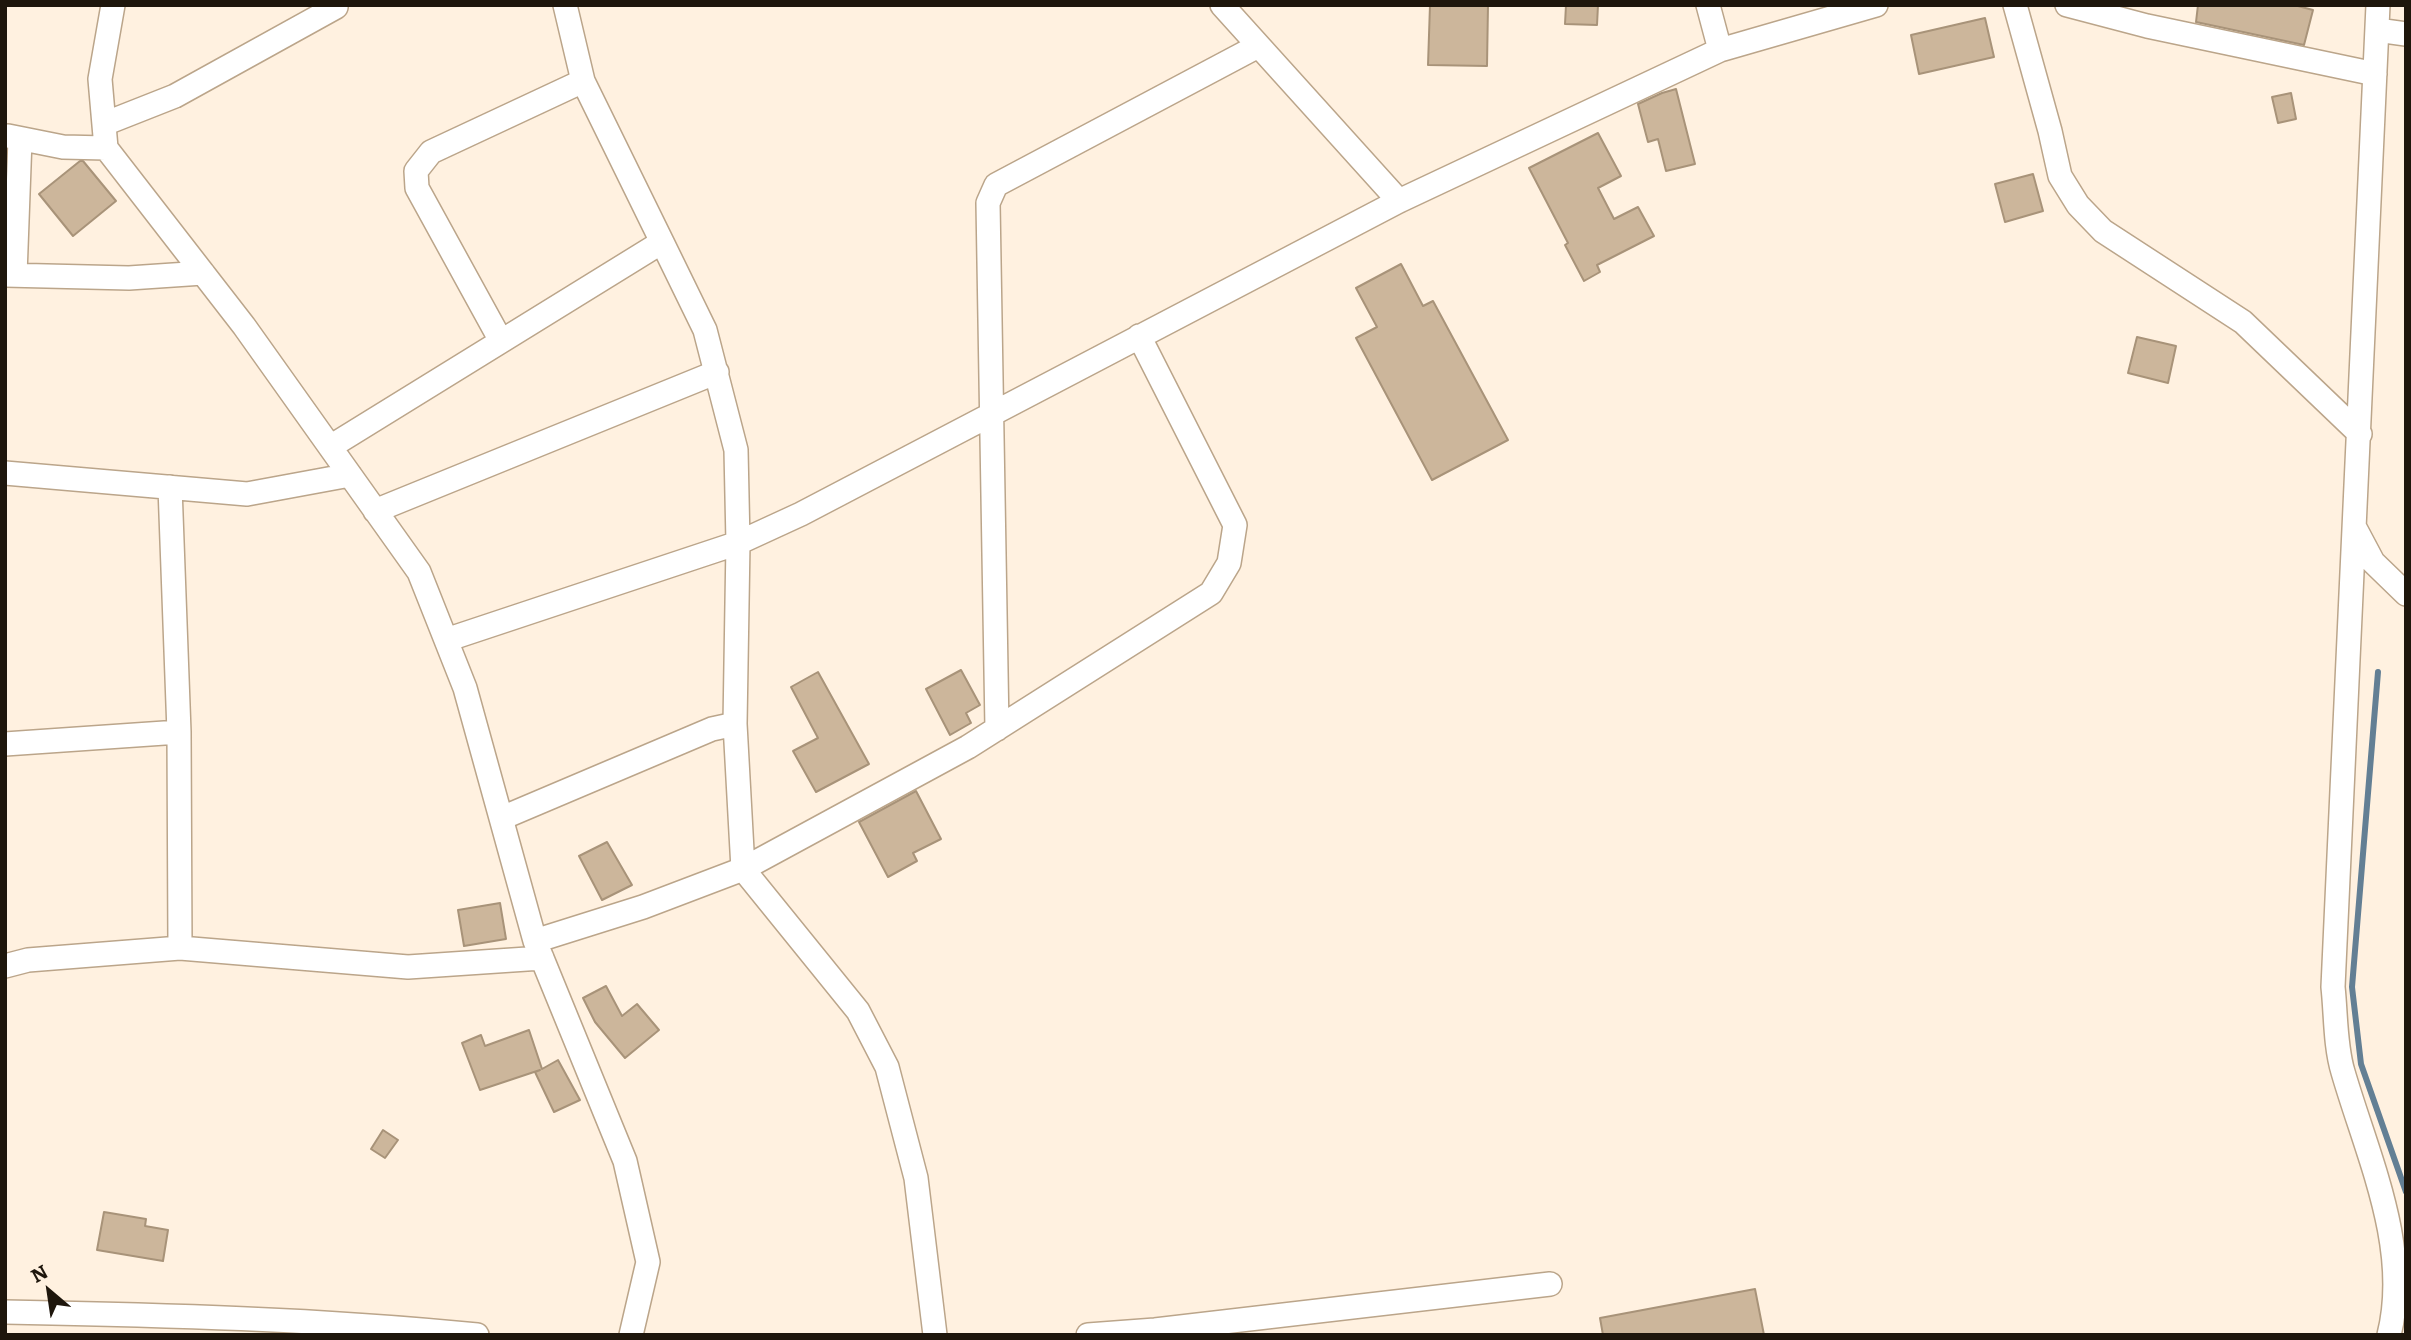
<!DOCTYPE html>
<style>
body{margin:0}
#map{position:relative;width:2411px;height:1340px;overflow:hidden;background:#fff1e0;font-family:Literata,serif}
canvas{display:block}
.frame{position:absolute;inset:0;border:7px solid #1e160c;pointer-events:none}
.north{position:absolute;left:14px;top:1256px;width:70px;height:70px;-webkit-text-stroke:5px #fff1e0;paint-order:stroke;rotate:331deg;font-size:19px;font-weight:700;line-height:28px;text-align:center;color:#1e160c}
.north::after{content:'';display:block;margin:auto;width:24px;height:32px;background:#1e160c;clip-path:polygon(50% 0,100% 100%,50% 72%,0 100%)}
</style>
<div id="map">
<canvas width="2411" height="1340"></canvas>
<div class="frame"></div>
<div class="north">N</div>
</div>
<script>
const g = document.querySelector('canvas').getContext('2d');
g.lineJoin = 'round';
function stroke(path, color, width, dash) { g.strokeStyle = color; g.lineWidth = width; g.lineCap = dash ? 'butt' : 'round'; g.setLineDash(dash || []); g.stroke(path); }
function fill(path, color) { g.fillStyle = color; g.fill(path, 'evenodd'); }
const stream = new Path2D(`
 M 2378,672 L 2352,987 L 2361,1064 L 2406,1192`);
const building = new Path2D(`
 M 1430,5 L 1488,5 L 1487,66 L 1428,65 Z
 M 1566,5 L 1598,5 L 1597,25 L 1565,24 Z
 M 2198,5 L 2294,5 L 2313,10 L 2304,45 L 2196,22 Z
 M 1985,18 L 1994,57 L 1919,74 L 1911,35 Z
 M 1676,89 L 1695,164 L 1666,171 L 1658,139 L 1648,142 L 1638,104 L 1662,93 Z
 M 2291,93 L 2296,119 L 2278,123 L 2272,97 Z
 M 1598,133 L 1621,176 L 1598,188 L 1614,219 L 1638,207 L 1654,236 L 1597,265 L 1600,272 L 1584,281 L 1565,245 L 1568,243 L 1529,168 Z
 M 80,161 L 83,161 L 116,201 L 73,236 L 39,194 Z
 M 2033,174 L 2043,211 L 2005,222 L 1995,184 Z
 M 1401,264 L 1423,306 L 1433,301 L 1508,440 L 1432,480 L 1356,338 L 1377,327 L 1356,288 Z
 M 2137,337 L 2176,346 L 2168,383 L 2128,373 Z
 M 961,670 L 980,705 L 966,713 L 971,723 L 950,735 L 926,689 Z
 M 818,672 L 869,764 L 816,792 L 793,751 L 818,738 L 791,687 Z
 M 916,791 L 941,839 L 913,853 L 917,861 L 888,877 L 859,822 Z
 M 607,842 L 632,885 L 602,900 L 579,856 Z
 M 500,903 L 506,939 L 464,946 L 458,910 Z
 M 606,986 L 622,1016 L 637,1004 L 659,1030 L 625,1058 L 595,1022 L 583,998 Z
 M 529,1030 L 542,1069 L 558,1060 L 580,1100 L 554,1112 L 535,1072 L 540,1070 L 480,1090 L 462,1043 L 481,1035 L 485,1046 Z
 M 383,1130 L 398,1140 L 385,1158 L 371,1149 Z
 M 104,1212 L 146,1219 L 145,1226 L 168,1230 L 163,1261 L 97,1250 Z
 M 1755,1289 L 1764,1335 L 1603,1335 L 1600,1318 Z`);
const minor = new Path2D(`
 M 113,5 L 100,79 L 106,148 L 244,326 L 419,572 L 465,688 L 535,941 L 625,1161 L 648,1262 L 631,1335
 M 1222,5 L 1399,201
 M 1708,5 L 1720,50
 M 2015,5 L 2050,131 L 2060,176 L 2078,205 L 2103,231 L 2243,322 L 2360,434
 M 2067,5 L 2147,26 L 2375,74
 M 2378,5 L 2333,987 C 2336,1014 2335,1046 2343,1072 C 2367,1155 2411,1247 2389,1335
 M 2377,30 L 2406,34
 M 104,124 L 175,96 L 336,7
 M 8,136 L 63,147 L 106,148
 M 662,242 L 705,330 L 736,450 L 738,543 L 735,724 L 743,869 L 858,1011 L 887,1067 L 916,1178 L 935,1335
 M 5,275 L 129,278 L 203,273
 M 15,275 L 20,139
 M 501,341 L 417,188 L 416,171 L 431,152 L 583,81
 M 330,447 L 662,242 L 583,81 L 565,5
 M 5,473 L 247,494 L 350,475
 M 170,487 L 179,732 L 180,948
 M 375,511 L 717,372
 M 2355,528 L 2373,562 L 2406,594
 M 446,640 L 738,543 L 801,514 L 1399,201 L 1720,50 L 1876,5
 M 997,729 L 988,203 L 996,185 L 1258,46
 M 5,744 L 179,732
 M 502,818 L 712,729 L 735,724
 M 535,941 L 643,907 L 743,869 L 968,747 L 1211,593 L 1229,563 L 1235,525 L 1139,336
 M 5,966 L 28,960 L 180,948 L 408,967 L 542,958
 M 5,1312 C 163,1315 320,1319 477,1335
 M 1088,1335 L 1155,1330 L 1550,1284`);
stroke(stream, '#637f94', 6);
fill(building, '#ccb69b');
stroke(building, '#a89379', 2);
stroke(minor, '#bba58a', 26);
stroke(minor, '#fff', 23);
</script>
